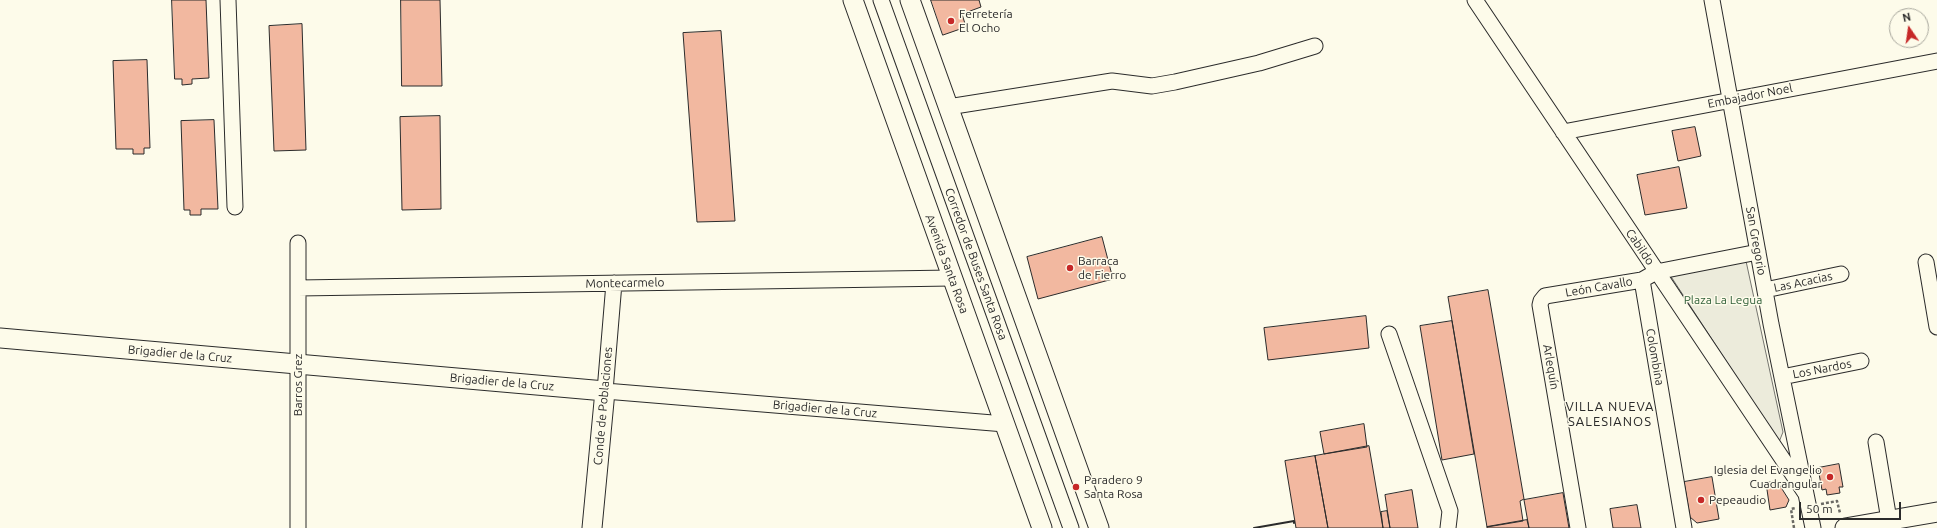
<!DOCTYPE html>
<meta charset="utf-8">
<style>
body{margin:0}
#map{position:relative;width:1937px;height:528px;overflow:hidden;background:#fdfbea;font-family:Ubuntu,sans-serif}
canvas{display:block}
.north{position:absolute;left:1889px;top:8px;width:40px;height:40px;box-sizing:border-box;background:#fdfbea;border:1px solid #a9a89e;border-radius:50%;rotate:347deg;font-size:11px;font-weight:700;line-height:16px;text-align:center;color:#2b2b2b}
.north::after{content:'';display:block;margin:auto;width:14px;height:18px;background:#c62828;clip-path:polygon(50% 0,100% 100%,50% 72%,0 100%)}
.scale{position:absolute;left:1799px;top:502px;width:102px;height:18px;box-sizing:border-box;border:2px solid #2b2b2b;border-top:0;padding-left:5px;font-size:12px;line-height:14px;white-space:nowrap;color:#2b2b2b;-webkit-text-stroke:3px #fdfbea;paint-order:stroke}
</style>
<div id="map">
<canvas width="1937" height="528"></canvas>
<div class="north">N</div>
<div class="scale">50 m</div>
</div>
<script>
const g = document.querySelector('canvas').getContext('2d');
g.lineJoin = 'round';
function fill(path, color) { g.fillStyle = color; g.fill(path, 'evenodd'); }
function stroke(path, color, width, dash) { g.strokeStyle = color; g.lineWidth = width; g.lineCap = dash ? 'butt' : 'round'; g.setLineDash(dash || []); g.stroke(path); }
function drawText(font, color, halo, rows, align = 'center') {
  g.font = font + ' Ubuntu,sans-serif'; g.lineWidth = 3; g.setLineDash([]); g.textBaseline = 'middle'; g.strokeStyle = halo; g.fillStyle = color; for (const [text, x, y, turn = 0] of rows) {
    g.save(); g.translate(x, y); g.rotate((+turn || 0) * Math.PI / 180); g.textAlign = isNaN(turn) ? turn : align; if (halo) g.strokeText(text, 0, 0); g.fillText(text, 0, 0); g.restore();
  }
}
const green = new Path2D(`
 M 1746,261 L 1783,432 L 1779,442 L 1670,275 Z`);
const building = new Path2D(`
 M 172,0 L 206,0 L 209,78 L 192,79 L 192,84 L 182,85 L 182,79 L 175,79 Z
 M 401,0 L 440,0 L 442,86 L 402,86 Z
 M 931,0 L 979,0 L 981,7 L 962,14 L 966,27 L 943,35 Z
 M 302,24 L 306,150 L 274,151 L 269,26 Z
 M 721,31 L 735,221 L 697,222 L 683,33 Z
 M 147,60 L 150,148 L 144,148 L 144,154 L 133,154 L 133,149 L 116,149 L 113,61 Z
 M 440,116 L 441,209 L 402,210 L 400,117 Z
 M 214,120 L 218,209 L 201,209 L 201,215 L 190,215 L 190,210 L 184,210 L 181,121 Z
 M 1695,127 L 1701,156 L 1678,161 L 1672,131 Z
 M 1679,167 L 1687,208 L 1645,215 L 1637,175 Z
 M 1102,237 L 1113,279 L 1038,299 L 1027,257 Z
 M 1488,290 L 1524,499 L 1520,501 L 1523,521 L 1487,527 L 1448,297 Z
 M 1366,316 L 1369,348 L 1268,360 L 1264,328 Z
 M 1452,321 L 1474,454 L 1442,460 L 1420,326 Z
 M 1364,424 L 1367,447 L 1324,454 L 1320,432 Z
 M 1369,446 L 1383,528 L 1328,528 L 1315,456 Z
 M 1315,456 L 1328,528 L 1296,528 L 1285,461 Z
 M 1839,464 L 1843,487 L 1839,487 L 1840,493 L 1827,495 L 1826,489 L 1822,490 L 1818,468 Z
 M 1712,477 L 1719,519 L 1697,523 L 1690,517 L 1684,482 Z
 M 1777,481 L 1789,500 L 1786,507 L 1770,510 L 1766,483 Z
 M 1412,490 L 1418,528 L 1390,528 L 1385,495 Z
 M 1563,493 L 1569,528 L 1529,528 L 1524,500 Z
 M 1637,505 L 1641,528 L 1613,528 L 1610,509 Z
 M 1387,511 L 1390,528 L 1383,528 L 1381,512 Z
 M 1527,520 L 1529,528 L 1487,528 L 1487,527 Z`);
const path = new Path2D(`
 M 1821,504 L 1837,501 L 1840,513
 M 1794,528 L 1791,509 L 1796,508`);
const minor = new Path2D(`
 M 228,0 L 235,207
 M 881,0 L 1071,528
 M 1475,0 L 1806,494
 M 1712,0 L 1771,324 L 1813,528
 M 948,107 L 1112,81 L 1152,86 L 1175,82 L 1259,63 L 1315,46
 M 1563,132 L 1937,61
 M 298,243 L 298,528
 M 1926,262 L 1937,327
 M 1642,280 L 1684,528
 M 614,283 L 605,391 L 1005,424
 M 298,288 L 952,278
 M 1765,290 L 1841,274
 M 1389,334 L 1450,511 L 1448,528
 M 1782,377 L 1861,361
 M 1876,442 L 1889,520
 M 1578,528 L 1540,305 L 1541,301 L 1545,296 L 1642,280 L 1656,272 L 1758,252`);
const major = new Path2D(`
 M 853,0 L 1042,528
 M 910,0 L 1099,528
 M 0,338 L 605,391 L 592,528
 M 1845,528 L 1937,512`);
const wall = new Path2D(`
 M 1254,528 L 1294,521 L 1294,523`);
const markers = [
 [951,21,4,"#c62828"],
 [1070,268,4,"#c62828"],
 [1830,477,4,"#c62828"],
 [1076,487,4,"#c62828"],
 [1701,500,4,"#c62828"]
];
const poiNames = [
 ["Ferretería",959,14],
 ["El Ocho",959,28],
 ["Barraca",1078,261],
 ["de Fierro",1078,275],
 ["Iglesia del Evangelio",1822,470,"right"],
 ["Cuadrangular",1822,484,"right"],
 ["Paradero 9",1084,480],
 ["Santa Rosa",1084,494],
 ["Pepeaudio",1709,500]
];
const streetNames = [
 ["Embajador Noel",1750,96,-11],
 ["San Gregorio",1756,241,80],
 ["Cabildo",1640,247,56],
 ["Avenida Santa Rosa",947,264,70],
 ["Corredor de Buses Santa Rosa",976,264,70],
 ["Las Acacias",1803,282,-12],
 ["Montecarmelo",625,283,-1],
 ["León Cavallo",1599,287,-10],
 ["Brigadier de la Cruz",180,354,5],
 ["Colombina",1655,357,80],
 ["Arlequín",1551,367,80],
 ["Los Nardos",1822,369,-11],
 ["Brigadier de la Cruz",502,382,5],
 ["Barros Grez",298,385,-90],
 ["Conde de Poblaciones",603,406,-85],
 ["Brigadier de la Cruz",825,409,5]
];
const parkNames = [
 ["Plaza La Legua",1723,300]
];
const neighbourhoodNames = [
 ["VILLA NUEVA",1610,407],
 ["SALESIANOS",1610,422]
];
fill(green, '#ecebdb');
stroke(green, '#74746e', 1);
fill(building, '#f2b8a0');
stroke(building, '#2b2b2b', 1);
stroke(minor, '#2b2b2b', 17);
stroke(major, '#2b2b2b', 21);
stroke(path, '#6a6964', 2.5, [3, 2]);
stroke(minor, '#fdfbea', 15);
stroke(major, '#fdfbea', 19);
stroke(wall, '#2b2b2b', 2);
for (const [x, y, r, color] of markers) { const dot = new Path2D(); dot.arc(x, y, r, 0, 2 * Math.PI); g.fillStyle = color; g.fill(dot); stroke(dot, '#fdfbea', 1.5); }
drawText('12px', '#2b2b2b', '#fdfbea', poiNames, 'left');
drawText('12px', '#2b2b2b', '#fdfbea', streetNames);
drawText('12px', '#34623c', '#fdfbea', parkNames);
g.letterSpacing = '1px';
drawText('13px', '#2b2b2b', '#fdfbea', neighbourhoodNames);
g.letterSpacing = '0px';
</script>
